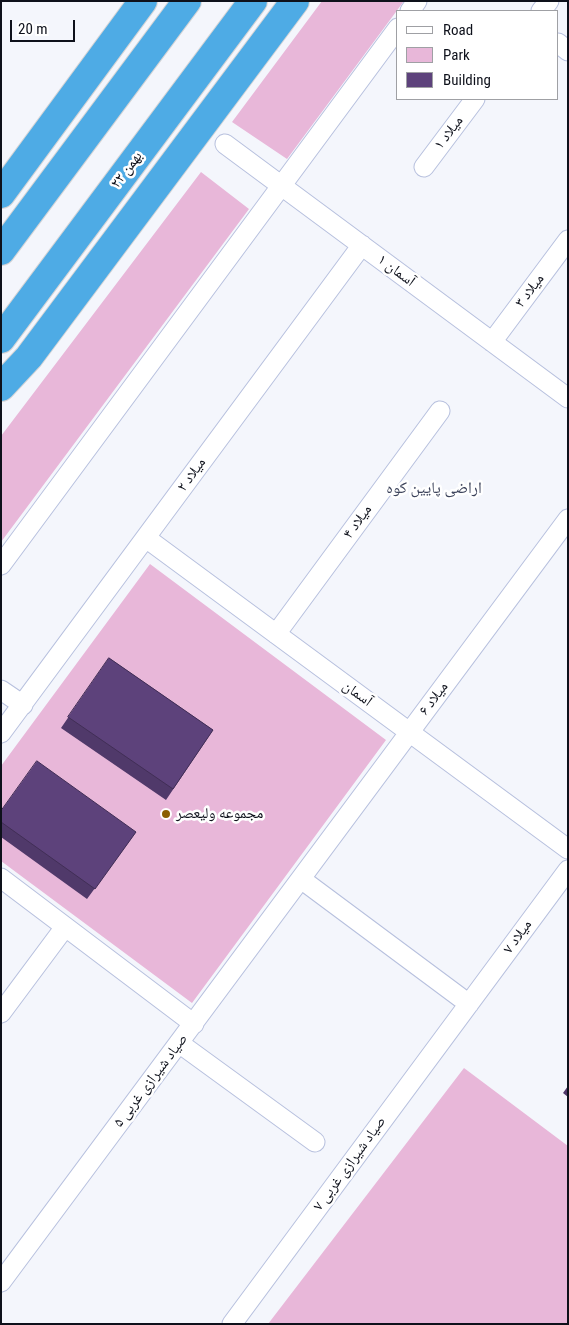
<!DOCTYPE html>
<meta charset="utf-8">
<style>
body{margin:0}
#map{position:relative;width:569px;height:1325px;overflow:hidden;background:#f4f6fc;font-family:"Roboto Condensed",sans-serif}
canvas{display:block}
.frame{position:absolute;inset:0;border:2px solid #0e111b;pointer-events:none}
.legend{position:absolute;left:396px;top:10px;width:162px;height:90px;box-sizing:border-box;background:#fff;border:1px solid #9fa0a4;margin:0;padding:6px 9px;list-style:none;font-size:15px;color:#0e111b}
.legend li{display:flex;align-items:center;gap:10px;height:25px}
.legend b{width:25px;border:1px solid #9fa0a4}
.scale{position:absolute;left:10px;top:20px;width:65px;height:22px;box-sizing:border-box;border:2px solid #0e111b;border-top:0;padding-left:6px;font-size:15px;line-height:18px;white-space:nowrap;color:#0e111b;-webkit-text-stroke:4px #fff;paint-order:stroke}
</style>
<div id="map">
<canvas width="569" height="1325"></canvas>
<div class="frame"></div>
<ul class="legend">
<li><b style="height:6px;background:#fff"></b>Road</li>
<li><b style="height:14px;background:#e8b7d9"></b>Park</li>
<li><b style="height:14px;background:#5d427b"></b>Building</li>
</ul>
<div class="scale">20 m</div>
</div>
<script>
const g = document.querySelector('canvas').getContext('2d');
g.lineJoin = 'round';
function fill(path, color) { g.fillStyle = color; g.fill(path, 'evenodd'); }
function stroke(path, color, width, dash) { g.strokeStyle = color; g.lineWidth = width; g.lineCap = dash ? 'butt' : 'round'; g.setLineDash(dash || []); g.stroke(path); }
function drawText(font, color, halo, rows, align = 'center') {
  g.font = font + ' "Roboto Condensed","Noto Naskh Arabic",sans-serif'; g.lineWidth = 5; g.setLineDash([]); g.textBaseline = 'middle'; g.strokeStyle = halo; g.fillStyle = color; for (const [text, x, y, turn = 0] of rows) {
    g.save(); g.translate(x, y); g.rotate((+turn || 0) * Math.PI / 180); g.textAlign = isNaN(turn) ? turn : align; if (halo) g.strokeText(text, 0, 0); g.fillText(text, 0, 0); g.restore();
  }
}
const green = new Path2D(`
 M 322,1 L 404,1 L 287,159 L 232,122 Z
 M 201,172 L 249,209 L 1,542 L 1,436 Z
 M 150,564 L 386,740 L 192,1003 L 1,861 L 1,766 Z
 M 464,1068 L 568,1146 L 568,1324 L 268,1324 Z`);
const street = new Path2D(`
 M 410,11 L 417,1
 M 541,11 L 549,1
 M 558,43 L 568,51
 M 225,144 L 568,398
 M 424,167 L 475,99
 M 492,342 L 568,240
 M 146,538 L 568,849
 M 1,565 L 398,28
 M 276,634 L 440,411
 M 1,690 L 23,705
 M 1,733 L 362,245
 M 1,878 L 194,1024
 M 301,879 L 469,1004
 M 1,1013 L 65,927
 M 179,1043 L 315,1142
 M 1,1282 L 568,519
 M 232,1324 L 568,870`);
const highway = new Path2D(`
 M 1,194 L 143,1
 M 1,251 L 187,1
 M 1,339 L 253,1
 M 1,387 L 29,357 L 295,1`);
const wall = new Path2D(`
 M 109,658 L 213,730 L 166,800 L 61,728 Z
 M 1,811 L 136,832 L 87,899 L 1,837 Z
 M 568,1086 L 568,1097 L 563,1093 Z`);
const building = new Path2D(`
 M 109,658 L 213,730 L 173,789 L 68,717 Z
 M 37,761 L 136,832 L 95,889 L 1,822 L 1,811 Z`);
const markers = [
 [166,814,5,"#8b5e02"]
];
const streetNames = [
 ["میلاد ۱",449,133,-53],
 ["۲۲ بهمن",127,170,-53],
 ["آسمان ۱",396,271,37],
 ["میلاد ۳",530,291,-53],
 ["میلاد ۲",192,475,-54],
 ["میلاد ۴",358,522,-54],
 ["آسمان",357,694,36],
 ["میلاد ۶",434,699,-53],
 ["میلاد ۷",518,937,-54],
 ["صیاد شیرازی غربی ۵",151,1081,-53],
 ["صیاد شیرازی غربی ۷",350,1164,-54]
];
const poiNames = [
 ["مجموعه ولیعصر",176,814]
];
const neighbourhoodNames = [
 ["اراضی پایین کوه",434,489]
];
fill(green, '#e8b7d9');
stroke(street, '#b7c0de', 21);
stroke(highway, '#d4d4d6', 30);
stroke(street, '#fff', 19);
stroke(highway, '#4eabe5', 28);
fill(wall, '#50396a');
fill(building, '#5d427b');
stroke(building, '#412e56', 1);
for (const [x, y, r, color] of markers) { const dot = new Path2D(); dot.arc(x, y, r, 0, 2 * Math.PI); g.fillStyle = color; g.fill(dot); stroke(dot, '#fff', 2); }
drawText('15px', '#0e111b', '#fff', streetNames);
drawText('15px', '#0e111b', '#fff', poiNames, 'left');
drawText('16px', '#3b425a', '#fff', neighbourhoodNames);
</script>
